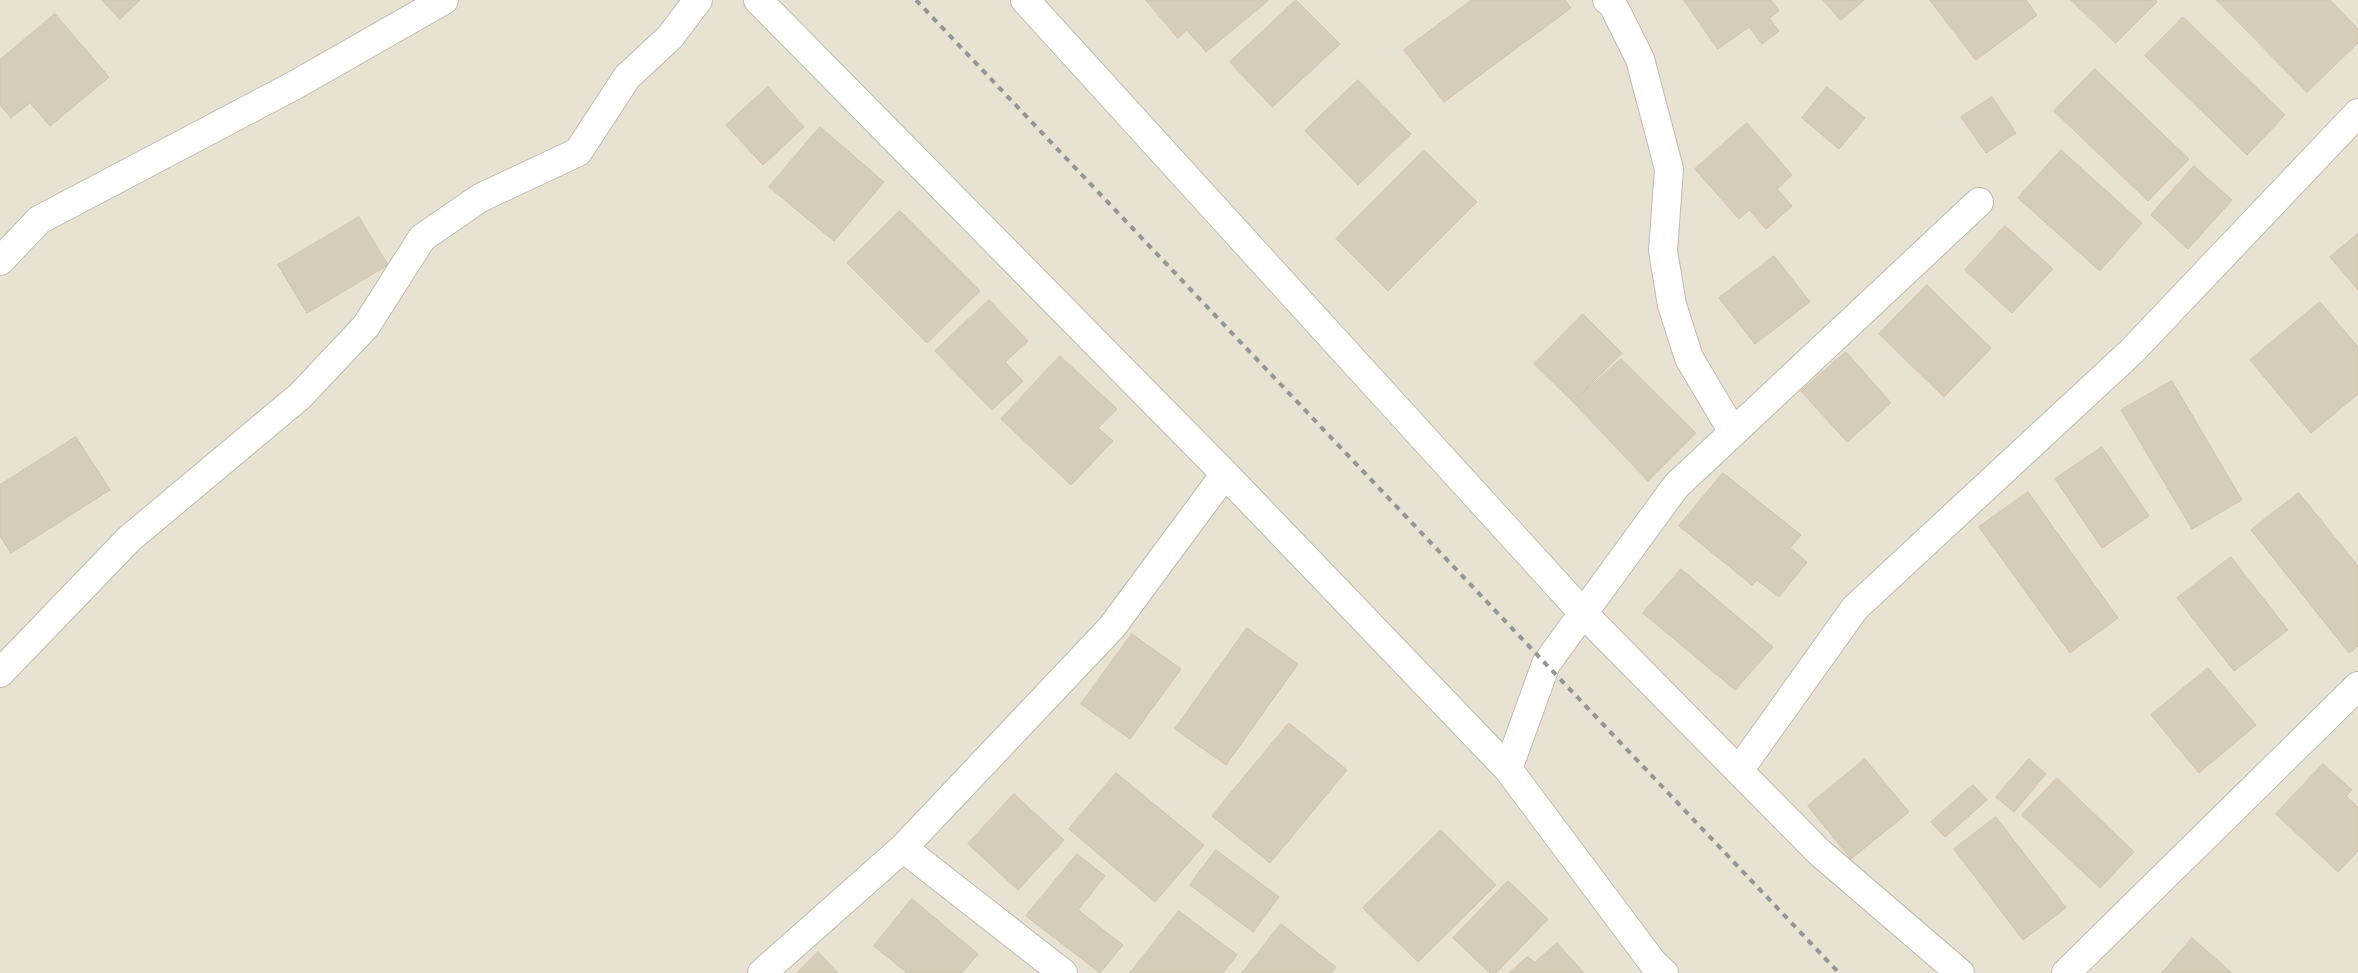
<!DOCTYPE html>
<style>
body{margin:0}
canvas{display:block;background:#f4f0e5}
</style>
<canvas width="2358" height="973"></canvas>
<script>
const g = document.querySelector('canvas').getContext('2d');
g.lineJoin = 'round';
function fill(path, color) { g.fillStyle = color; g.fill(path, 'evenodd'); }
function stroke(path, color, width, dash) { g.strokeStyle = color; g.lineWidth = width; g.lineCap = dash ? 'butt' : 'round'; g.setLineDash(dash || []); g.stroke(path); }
const residential = new Path2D(`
 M 0,0 L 2358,0 L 2358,973 L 0,973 Z`);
const building = new Path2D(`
 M 102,0 L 140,0 L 120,19 Z
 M 1146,0 L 1269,0 L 1206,52 L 1187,30 L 1178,38 Z
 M 1296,0 L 1340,44 L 1272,107 L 1230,62 Z
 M 1472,0 L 1565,0 L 1571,8 L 1444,102 L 1404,50 Z
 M 1684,0 L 1771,0 L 1779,11 L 1769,18 L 1779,31 L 1762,44 L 1749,27 L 1718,49 Z
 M 1823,0 L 1864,0 L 1841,20 Z
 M 1930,0 L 2026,0 L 2037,15 L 1976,60 Z
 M 2071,0 L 2156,0 L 2157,2 L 2116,43 Z
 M 2217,0 L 2330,0 L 2358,29 L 2358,43 L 2307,92 Z
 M 55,14 L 109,77 L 50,126 L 30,103 L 11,118 L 0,105 L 0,60 Z
 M 2183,17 L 2285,115 L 2247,155 L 2145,56 Z
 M 2095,69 L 2189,159 L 2148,201 L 2054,111 Z
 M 1358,80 L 1411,134 L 1358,185 L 1305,131 Z
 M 768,87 L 804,127 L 763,165 L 726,125 Z
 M 1827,87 L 1865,118 L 1839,149 L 1802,118 Z
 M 1992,97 L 2016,133 L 1986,153 L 1961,117 Z
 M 1747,123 L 1792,175 L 1777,189 L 1792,206 L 1766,229 L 1749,210 L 1739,219 L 1695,169 Z
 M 820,127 L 884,182 L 834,241 L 769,187 Z
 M 1424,150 L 1477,202 L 1388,291 L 1336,239 Z
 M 2061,150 L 2142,223 L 2100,271 L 2018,198 Z
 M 2194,166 L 2232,200 L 2188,249 L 2151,215 Z
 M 900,211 L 980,291 L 927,343 L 847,263 Z
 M 359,217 L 388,265 L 307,313 L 278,265 Z
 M 2005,226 L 2053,269 L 2012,313 L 1965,270 Z
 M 2358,234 L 2358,290 L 2330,257 Z
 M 1774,256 L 1810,302 L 1755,344 L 1719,298 Z
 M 1927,285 L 1991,348 L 1944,397 L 1879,334 Z
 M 989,300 L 1028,341 L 1005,362 L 1023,381 L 992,410 L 935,351 Z
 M 2320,302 L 2358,347 L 2358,394 L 2311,433 L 2250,360 Z
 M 1583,314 L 1622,353 L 1573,402 L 1534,364 Z
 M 1846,352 L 1891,403 L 1847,442 L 1801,391 Z
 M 1060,356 L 1117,409 L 1098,428 L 1113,441 L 1071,485 L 1001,419 Z
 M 1621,359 L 1696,433 L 1648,481 L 1573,402 Z
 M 2172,381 L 2242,500 L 2192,529 L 2121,410 Z
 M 76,437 L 110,490 L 11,553 L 0,536 L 0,485 Z
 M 2102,447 L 2149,516 L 2102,548 L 2055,479 Z
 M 1723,473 L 1801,535 L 1790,548 L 1807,562 L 1779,597 L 1757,580 L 1752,585 L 1679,526 Z
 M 2028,492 L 2118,618 L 2070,653 L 1979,527 Z
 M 2299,493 L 2358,566 L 2358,646 L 2349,653 L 2251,530 Z
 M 2231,557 L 2288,630 L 2234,671 L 2177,598 Z
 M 1681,569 L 1773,647 L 1735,690 L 1643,613 Z
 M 1247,628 L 1298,664 L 1226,765 L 1175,729 Z
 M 1132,634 L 1181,669 L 1130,739 L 1081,704 Z
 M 2208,668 L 2256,725 L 2199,773 L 2151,715 Z
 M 1289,723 L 1347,770 L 1270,863 L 1212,816 Z
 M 1865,759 L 1909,812 L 1851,859 L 1808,806 Z
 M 2029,759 L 2046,774 L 2014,812 L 1996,797 Z
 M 2323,764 L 2352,790 L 2346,796 L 2358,807 L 2358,851 L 2338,872 L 2276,814 Z
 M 1116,773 L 1204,845 L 1155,902 L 1069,829 Z
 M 2057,778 L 2134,852 L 2100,888 L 2022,815 Z
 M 1973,785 L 1987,800 L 1945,837 L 1931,822 Z
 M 1014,794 L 1064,840 L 1018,890 L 968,844 Z
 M 1996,817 L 2066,908 L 2023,940 L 1954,849 Z
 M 1441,830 L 1496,885 L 1418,962 L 1363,908 Z
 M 1216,850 L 1279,897 L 1253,932 L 1190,885 Z
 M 1077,854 L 1105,876 L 1078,910 L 1123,945 L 1100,973 L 1026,916 Z
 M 1508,881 L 1548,919 L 1496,973 L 1490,973 L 1453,938 Z
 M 912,899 L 978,954 L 962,973 L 907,973 L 874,946 Z
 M 1179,911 L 1237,955 L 1223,973 L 1130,973 Z
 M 1281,924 L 1336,967 L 1332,973 L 1242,973 Z
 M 2192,938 L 2232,973 L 2162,973 Z
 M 1557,943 L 1584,973 L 1509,973 L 1527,957 L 1535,962 Z
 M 818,952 L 838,973 L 797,973 Z`);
const minor = new Path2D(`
 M 758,0 L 1225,474 L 1508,769 L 1653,963 L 1664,973
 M 1025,0 L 1583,613 L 1819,852 L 1960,973
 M 1607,0 L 1613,5 L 1640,59 L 1669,169 L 1663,251 L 1672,305 L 1689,358 L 1733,432
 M 0,261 L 39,220 L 295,85 L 444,0
 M 0,673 L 129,539 L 300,396 L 366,326 L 422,238 L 480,198 L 578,152 L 627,77 L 670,37 L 698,0
 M 1508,769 L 1546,664 L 1676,486 L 1979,202
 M 1740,769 L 1855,608 L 2132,351 L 2358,113
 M 903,848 L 1063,973
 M 762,973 L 903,848 L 1112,627 L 1225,474
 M 2066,973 L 2358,686`);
const rail = new Path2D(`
 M 916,0 L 1839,973`);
fill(residential, '#e8e2d3');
fill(building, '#d6ccba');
stroke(building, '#d1c4ad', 1);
stroke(minor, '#c2bbaa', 30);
stroke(minor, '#fff', 28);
stroke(rail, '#959595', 4, [6, 6]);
</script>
